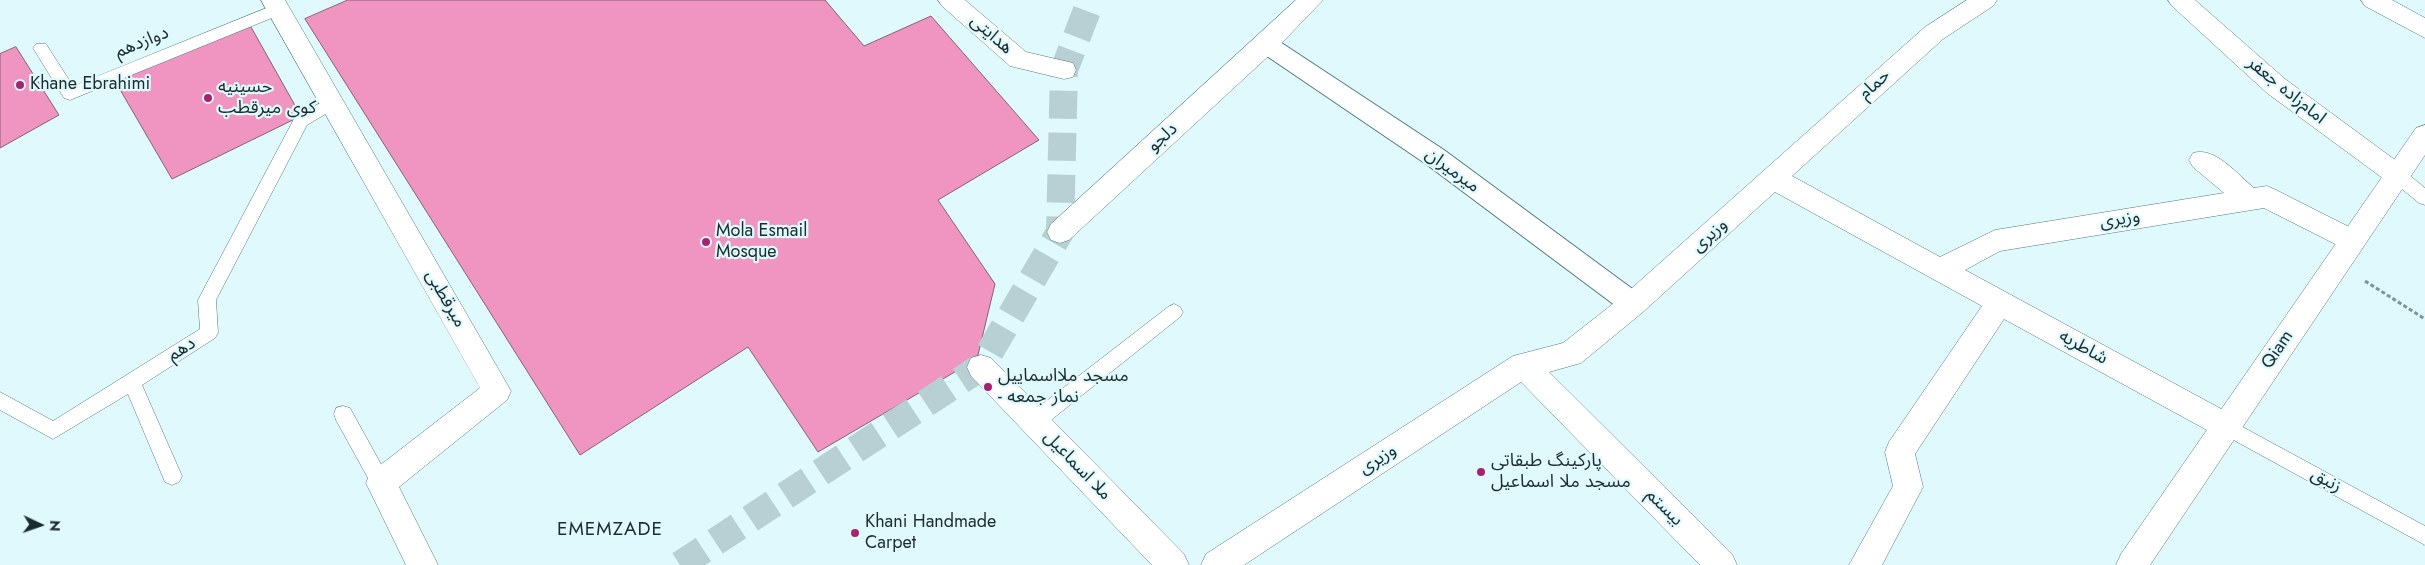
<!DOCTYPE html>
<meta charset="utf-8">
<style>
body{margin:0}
#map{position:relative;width:2425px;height:565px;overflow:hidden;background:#dff9fd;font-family:Jost,sans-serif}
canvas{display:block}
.north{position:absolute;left:15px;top:500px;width:50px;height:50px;-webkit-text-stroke:4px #dff9fd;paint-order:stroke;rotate:93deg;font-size:14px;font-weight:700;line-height:20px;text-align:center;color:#1b2c2f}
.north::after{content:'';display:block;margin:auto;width:18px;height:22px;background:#1b2c2f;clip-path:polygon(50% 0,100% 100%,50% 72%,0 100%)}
</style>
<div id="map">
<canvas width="2425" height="565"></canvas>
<div class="north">N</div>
</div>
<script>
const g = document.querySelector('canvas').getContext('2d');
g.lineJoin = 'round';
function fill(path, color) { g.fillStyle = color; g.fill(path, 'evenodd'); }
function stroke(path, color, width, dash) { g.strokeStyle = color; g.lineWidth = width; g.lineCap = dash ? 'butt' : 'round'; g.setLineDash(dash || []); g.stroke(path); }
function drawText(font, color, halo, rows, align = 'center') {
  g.font = font + ' Jost,"Noto Sans Arabic",sans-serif'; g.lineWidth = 4.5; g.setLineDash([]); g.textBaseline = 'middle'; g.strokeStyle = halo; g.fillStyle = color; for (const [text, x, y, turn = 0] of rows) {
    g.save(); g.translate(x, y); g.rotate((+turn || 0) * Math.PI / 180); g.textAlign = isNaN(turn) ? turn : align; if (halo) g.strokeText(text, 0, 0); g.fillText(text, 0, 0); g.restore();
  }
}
const building = new Path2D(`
 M 348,0 L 825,0 L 864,46 L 931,16 L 1039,140 L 938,200 L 995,284 L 977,359 L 818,452 L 748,347 L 580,455 L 305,19 Z
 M 251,27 L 301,116 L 172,179 L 115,81 Z
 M 16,47 L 59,115 L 0,148 L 0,54 Z`);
const minorTunnel = new Path2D(`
 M 680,565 L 981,367 L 1060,232 L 1064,70 L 1091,0`);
const path = new Path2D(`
 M 2365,281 L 2425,319`);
const service = new Path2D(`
 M 279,3 L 284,5 L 287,9 L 284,13 L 70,100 L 64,98 L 33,48 L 36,44 L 46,44 L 73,86 Z
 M 333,96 L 339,98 L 341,102 L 339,106 L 307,125 L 216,300 L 218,333 L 215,338 L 142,385 L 182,476 L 179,482 L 172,485 L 165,482 L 128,394 L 53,439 L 0,410 L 0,392 L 53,421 L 200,329 L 198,300 L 295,117 Z
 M 2397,168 L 2403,170 L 2425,188 L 2425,205 L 2419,203 L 2391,180 L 2389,175 L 2391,170 Z
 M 1174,304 L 1180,307 L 1183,312 L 1180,317 L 1041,428 L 1034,430 L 1027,428 L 1025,422 L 1027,416 L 1168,307 Z
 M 343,406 L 350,408 L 388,477 L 391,483 L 388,489 L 381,492 L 374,489 L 336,420 L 334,414 L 336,408 Z
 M 2226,418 L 2425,526 L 2425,545 L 2219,432 L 2217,426 L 2219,420 Z`);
const pedestrian = new Path2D(`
 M 1266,35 L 1274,38 L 1444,150 L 1642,296 L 1646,304 L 1642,312 L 1633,315 L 1624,312 L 1426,164 L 1258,50 L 1254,44 L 1258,38 Z`);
const minor = new Path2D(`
 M 261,0 L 285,0 L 511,391 L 507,400 L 399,487 L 438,565 L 406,565 L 366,483 L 370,473 L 480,388 Z
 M 938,0 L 965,0 L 1026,52 L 1073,63 L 1076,70 L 1073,77 L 1064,79 L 1010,66 L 942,6 Z
 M 1296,0 L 1323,0 L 1275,50 L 1069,240 L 1060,243 L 1051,240 L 1047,232 L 1051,224 Z
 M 1967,0 L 1997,0 L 1993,6 L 1943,39 L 1792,176 L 1940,257 L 1995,230 L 2224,193 L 2193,167 L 2189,160 L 2193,153 C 2215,146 2238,175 2254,188 L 2267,186 L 2276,190 L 2361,233 L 2364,241 L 2361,249 L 2351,252 L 2264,208 L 2000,251 L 1965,270 L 2236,417 L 2241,426 L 2236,435 L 2226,439 L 2216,435 L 2004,319 L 1915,454 L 1923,487 L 1882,565 L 1849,565 L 1893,486 L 1885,452 L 1889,442 L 1982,306 L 1775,192 L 1643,312 L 1581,363 L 1549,372 L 1732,554 L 1737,565 L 1700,565 L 1521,382 L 1244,565 L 1201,565 L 1206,554 L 1513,356 L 1563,343 L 1623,296 L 1925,27 Z
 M 2168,0 L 2195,0 L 2285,79 L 2406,168 L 2410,175 L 2406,182 L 2397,185 L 2388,182 L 2267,93 L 2172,6 Z
 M 2361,0 L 2392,0 L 2425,18 L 2425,38 L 2365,6 Z
 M 981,355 L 991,358 L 1184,554 L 1189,565 L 1152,565 L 971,376 L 967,367 L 971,358 Z`);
const secondary = new Path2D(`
 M 2425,125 L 2425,155 L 2150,565 L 2116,565 L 2121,554 L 2416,128 Z`);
const markers = [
 [20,85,5,"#a52370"],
 [208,98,5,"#a52370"],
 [706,242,5,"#a52370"],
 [988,387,5,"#a52370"],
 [1481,472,5,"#a52370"],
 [855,533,5,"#a52370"]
];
const streetNames = [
 ["هدایتی",991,35,41],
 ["دوازدهم",142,43,-22],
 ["حمام",1875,85,-42],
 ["امام‌زاده جعفر",2286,91,39],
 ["دلجو",1163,138,-42],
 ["میرمیران",1452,171,36],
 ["وزیری",2120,220,-9],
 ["وزیری",1710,236,-42],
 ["میرقطبی",445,299,60],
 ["شاطریه",2083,348,29],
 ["دهم",182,350,-32],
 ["Qiam",2278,350,-56],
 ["وزیری",1378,460,-33],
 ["ملا اسماعیل",1077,466,46],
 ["زنبق",2326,481,29],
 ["بیستم",1664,508,45]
];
const poiNames = [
 ["Khane Ebrahimi",30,85],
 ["حسینیه",218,88],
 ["کوی میرقطب",218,109],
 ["Mola Esmail",716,232],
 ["Mosque",716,253],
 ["مسجد ملااسماییل",998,377],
 ["- نماز جمعه",998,398],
 ["پارکینگ طبقاتی",1491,462],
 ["مسجد ملا اسماعیل",1491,483],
 ["Khani Handmade",865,523],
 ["Carpet",865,544]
];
const neighbourhoodNames = [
 ["EMEMZADE",610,530]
];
fill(building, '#f094c1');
stroke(building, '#836371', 1);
stroke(minorTunnel, '#b8d0d4', 28, [28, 14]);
stroke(service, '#51797f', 1);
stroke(pedestrian, '#51797f', 2);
stroke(minor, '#51797f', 1);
stroke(secondary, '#51797f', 1);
stroke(path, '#7f9498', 3, [4, 2.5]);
fill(service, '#fff');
fill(pedestrian, '#fff');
fill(minor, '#fff');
fill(secondary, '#fff');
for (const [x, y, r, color] of markers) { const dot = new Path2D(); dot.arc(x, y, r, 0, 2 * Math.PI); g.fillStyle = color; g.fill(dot); stroke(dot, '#dff9fd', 2); }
drawText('18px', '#1b2c2f', '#dff9fd', streetNames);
drawText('18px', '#1b2c2f', '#dff9fd', poiNames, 'left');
g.letterSpacing = '1px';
drawText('19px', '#1b2c2f', '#dff9fd', neighbourhoodNames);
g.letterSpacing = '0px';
</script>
